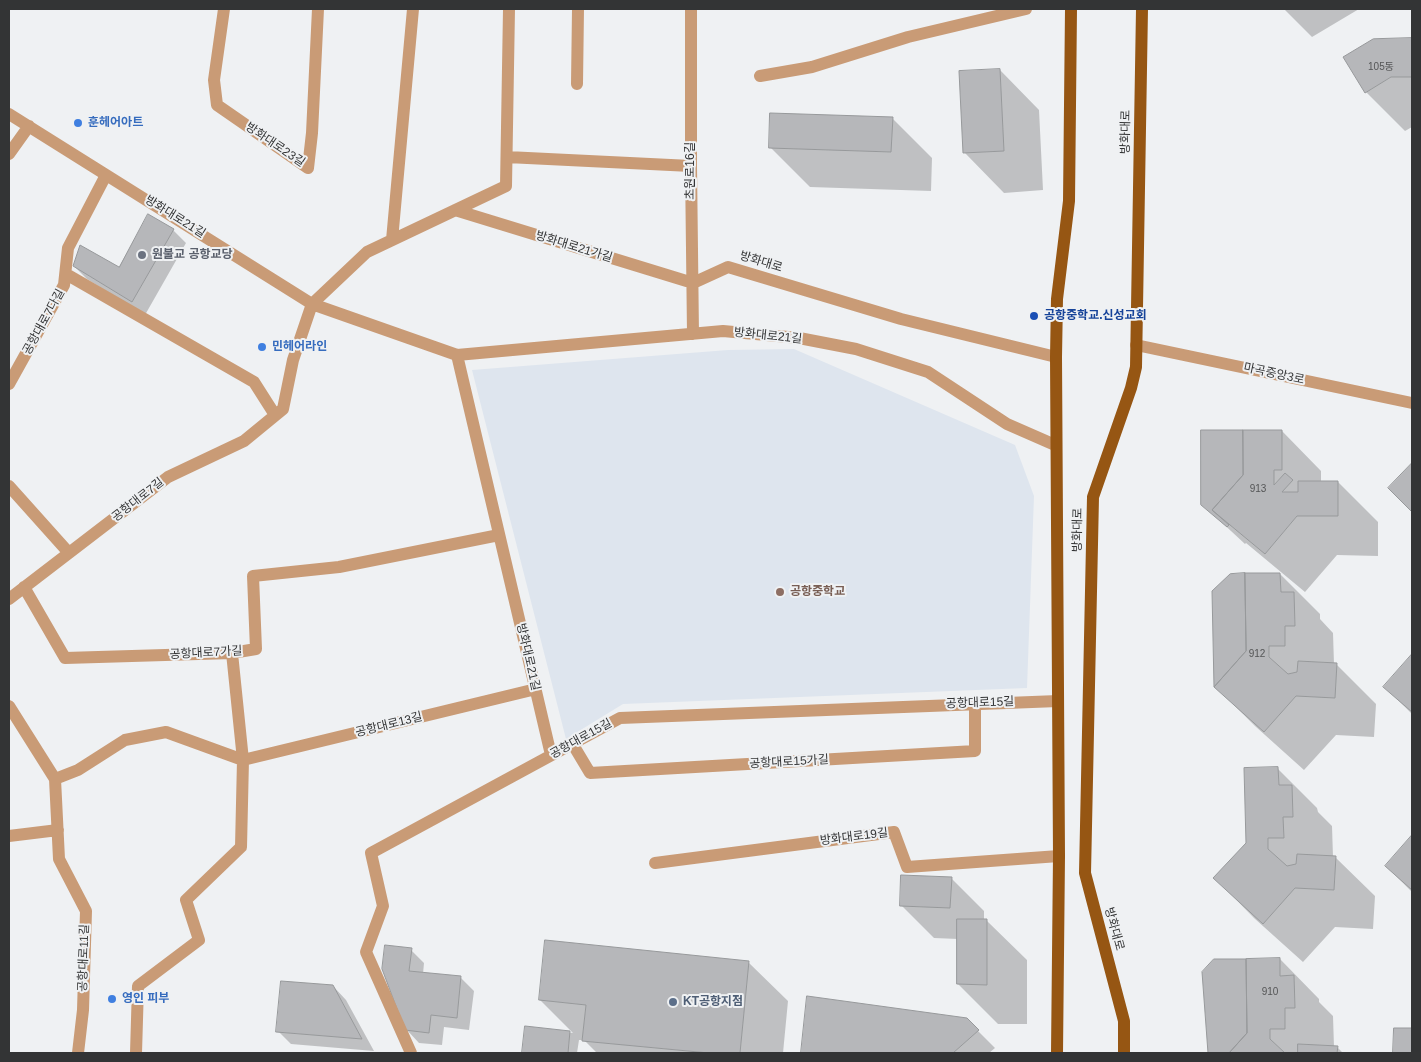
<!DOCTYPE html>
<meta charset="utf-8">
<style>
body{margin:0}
#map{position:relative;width:1421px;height:1062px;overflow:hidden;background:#eff1f3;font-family:Arial,sans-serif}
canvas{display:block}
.frame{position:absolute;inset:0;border:10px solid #333435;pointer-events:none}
</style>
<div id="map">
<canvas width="1421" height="1062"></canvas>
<div class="frame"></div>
</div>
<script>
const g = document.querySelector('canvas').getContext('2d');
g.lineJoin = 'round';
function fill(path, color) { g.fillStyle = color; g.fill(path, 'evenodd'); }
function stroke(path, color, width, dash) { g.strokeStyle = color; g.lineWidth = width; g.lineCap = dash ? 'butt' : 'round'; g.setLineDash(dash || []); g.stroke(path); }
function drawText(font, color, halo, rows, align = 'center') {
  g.font = font + ' Arial,"Noto Sans KR",sans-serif'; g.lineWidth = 4; g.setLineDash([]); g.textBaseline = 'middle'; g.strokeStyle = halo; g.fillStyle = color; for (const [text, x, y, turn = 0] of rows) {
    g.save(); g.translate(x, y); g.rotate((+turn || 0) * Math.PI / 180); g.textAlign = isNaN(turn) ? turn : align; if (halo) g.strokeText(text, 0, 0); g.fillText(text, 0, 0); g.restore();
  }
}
const built = new Path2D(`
 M 794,349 L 1015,445 L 1034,496 L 1027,688 L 623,704 L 566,739 L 472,370 L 728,350 Z`);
const shadow = new Path2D(`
 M 1284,9 L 1359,9 L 1312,37 Z
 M 1412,39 L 1412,127 L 1405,131 L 1366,92 L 1374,40 Z
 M 1000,70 L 1039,110 L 1043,190 L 1004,193 L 965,153 Z
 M 892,118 L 932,158 L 931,191 L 810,187 L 770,147 Z
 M 173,230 L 186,243 L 145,315 L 87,279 L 74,266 L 120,269 Z
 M 1282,431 L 1321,471 L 1321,482 L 1338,482 L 1378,522 L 1378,556 L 1337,555 L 1305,592 L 1246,543 L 1245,544 L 1203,505 Z
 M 1280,574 L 1320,614 L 1320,619 L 1333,633 L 1334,664 L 1336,664 L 1376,704 L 1374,737 L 1336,735 L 1304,770 L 1255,726 L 1215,686 Z
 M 1412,656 L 1412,714 L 1385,687 Z
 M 1278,769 L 1317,808 L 1318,812 L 1332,826 L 1333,857 L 1335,857 L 1375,896 L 1373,929 L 1335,927 L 1303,962 L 1254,918 L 1215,878 L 1247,843 Z
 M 1412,836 L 1412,892 L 1386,866 Z
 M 951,878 L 984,911 L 984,921 L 987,921 L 1027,960 L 1027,1024 L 998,1024 L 958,984 L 958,939 L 934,938 L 901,905 Z
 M 386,947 L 411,950 L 424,963 L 423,974 L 461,978 L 474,991 L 469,1030 L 444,1027 L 442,1045 L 419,1043 L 406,1029 Z
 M 1280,959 L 1319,999 L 1319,1002 L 1333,1016 L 1334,1047 L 1337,1047 L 1343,1053 L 1209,1053 L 1203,972 Z
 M 748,962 L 788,1001 L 783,1053 L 597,1053 L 584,1040 L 579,1040 L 577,1053 L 523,1053 L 526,1027 L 573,1033 L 540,1000 Z
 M 333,986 L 346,1000 L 374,1051 L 291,1044 L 278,1031 Z
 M 808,998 L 966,1019 L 995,1048 L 989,1053 L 803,1053 Z`);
const building = new Path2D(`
 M 1412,38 L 1412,77 L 1391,77 L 1365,93 L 1343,57 L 1373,39 Z
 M 1000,69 L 1004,151 L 963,153 L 959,71 Z
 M 770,113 L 893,117 L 891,152 L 769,148 Z
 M 148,214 L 174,229 L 132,302 L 73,266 L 80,245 L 119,267 Z
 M 1201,430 L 1243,430 L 1243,475 L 1212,510 L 1229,525 L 1227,527 L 1201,505 Z
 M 1243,430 L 1282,430 L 1282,470 L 1274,470 L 1274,485 L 1285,473 L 1293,480 L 1282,492 L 1298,492 L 1298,481 L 1338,481 L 1338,516 L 1297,516 L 1265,554 L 1212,510 L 1243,475 Z
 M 1412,463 L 1412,512 L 1388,488 Z
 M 1245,573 L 1280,573 L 1281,592 L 1294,592 L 1295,626 L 1285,626 L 1285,646 L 1269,646 L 1269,657 L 1288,674 L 1297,672 L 1298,661 L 1337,663 L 1335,698 L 1296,696 L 1264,732 L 1214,687 L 1246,651 Z
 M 1245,573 L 1246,651 L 1214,687 L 1212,591 L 1230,574 Z
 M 1412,654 L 1412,712 L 1383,687 Z
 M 1278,767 L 1279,785 L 1292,785 L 1293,817 L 1283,817 L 1284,838 L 1268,838 L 1268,849 L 1287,866 L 1296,864 L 1297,854 L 1336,856 L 1334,890 L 1295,888 L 1263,924 L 1213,878 L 1246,843 L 1244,768 Z
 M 1412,835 L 1412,890 L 1385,866 Z
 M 901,875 L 952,877 L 950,908 L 900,906 Z
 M 957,919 L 987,919 L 987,985 L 957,984 Z
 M 545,940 L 749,961 L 740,1053 L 709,1053 L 582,1041 L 586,1005 L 539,1000 Z
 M 385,945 L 412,948 L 409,971 L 461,976 L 457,1018 L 431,1015 L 429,1033 L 405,1030 L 382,969 Z
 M 1280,958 L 1280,976 L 1294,975 L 1295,1008 L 1285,1008 L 1285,1029 L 1270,1029 L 1270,1039 L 1285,1053 L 1229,1053 L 1247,1033 L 1246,959 Z
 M 1214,959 L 1246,959 L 1247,1033 L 1229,1053 L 1208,1053 L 1202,972 Z
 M 281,981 L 333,985 L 362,1039 L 276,1032 Z
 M 807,996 L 967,1018 L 979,1030 L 953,1053 L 801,1053 Z
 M 525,1026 L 570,1031 L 568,1053 L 522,1053 Z
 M 1394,1028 L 1412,1028 L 1412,1053 L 1393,1053 Z
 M 1298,1044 L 1338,1046 L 1337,1053 L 1298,1053 Z`);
const minor = new Path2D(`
 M 224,9 L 214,80 L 217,105 L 308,168 L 312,133 L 318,9
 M 691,9 L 691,166 L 693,334
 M 760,76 L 812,67 L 908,37 L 1026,9
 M 577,84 L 578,9
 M 9,114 L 312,304 L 457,355 L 723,331 L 799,338 L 856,349 L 928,372 L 1007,424 L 1055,445
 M 9,154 L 29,126
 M 507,157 L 691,166
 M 455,210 L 693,283 L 728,267 L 901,319 L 1056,357
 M 392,240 L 413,9
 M 66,274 L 254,382 L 275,415
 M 1136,345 L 1412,403
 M 457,355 L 551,755
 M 9,384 L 64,285 L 68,248 L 106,175
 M 9,486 L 69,553
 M 24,587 L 65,658 L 232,653 L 256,649 L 253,576 L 339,567 L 499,535
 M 9,599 L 168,477 L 244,441 L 283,409 L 293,360 L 312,304 L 367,252 L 506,186 L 509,9
 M 9,706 L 55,779 L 59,859 L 86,911 L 83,1010 L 78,1053
 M 572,743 L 590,773 L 975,751 L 975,703
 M 55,779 L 78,770 L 125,740 L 166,732 L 243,760 L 232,653
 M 9,836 L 58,830
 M 655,863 L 894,832 L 907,867 L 1059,856
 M 136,1053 L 138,986 L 199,940 L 186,900 L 241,847 L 243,760 L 536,689
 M 411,1053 L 366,952 L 383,906 L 371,853 L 620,718 L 1058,701`);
const major = new Path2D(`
 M 1057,1053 L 1059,856 L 1056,357 L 1057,299 L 1069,201 L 1071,9
 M 1124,1053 L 1124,1021 L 1085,873 L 1093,497 L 1131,388 L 1136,367 L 1142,9`);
const markers = [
 [78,123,5,"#3f7fe0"],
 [142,255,5,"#6b7280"],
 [1034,316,5,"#1a4fb4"],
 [262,347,5,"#3f7fe0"],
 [780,592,5,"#8d6e63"],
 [112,999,5,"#3f7fe0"],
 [673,1002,5,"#5c6f8a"]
];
const numberNames = [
 ["105동",1381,67],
 ["913",1258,489],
 ["912",1257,654],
 ["910",1270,992]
];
const shopNames = [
 ["훈헤어아트",88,123],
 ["민헤어라인",272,347],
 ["영인 피부",122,999]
];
const streetNames = [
 ["방화대로",1126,132,-89],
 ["방화대로23길",275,145,34],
 ["초원로16길",691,171,-90],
 ["방화대로21길",175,217,32],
 ["방화대로21가길",574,247,17],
 ["방화대로",761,262,17],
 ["공항대로7다길",44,322,-61],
 ["방화대로21길",768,336,6],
 ["마곡중앙3로",1274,374,12],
 ["공항대로7길",138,500,-38],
 ["방화대로",1078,530,-89],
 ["공항대로7가길",206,653,-3],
 ["방화대로21길",528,657,77],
 ["공항대로15길",980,703,-2],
 ["공항대로13길",389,725,-14],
 ["공항대로15길",581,739,-29],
 ["공항대로15가길",789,762,-3],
 ["방화대로19길",854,837,-7],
 ["방화대로",1114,929,75],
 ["공항대로11길",84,958,-88]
];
const worshipNames = [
 ["원불교 공항교당",152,255]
];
const transitNames = [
 ["공항중학교.신성교회",1044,316]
];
const educationNames = [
 ["공항중학교",790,592]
];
const serviceNames = [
 ["KT공항지점",683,1002]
];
fill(built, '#dee5ee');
fill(shadow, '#0003');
fill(building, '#b6b7ba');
stroke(building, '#97999b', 1);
stroke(minor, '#c99b76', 12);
stroke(major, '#965613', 12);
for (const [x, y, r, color] of markers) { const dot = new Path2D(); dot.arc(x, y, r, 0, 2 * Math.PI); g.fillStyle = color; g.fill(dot); stroke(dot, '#eff1f3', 2); }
drawText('10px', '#545556', null, numberNames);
drawText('bold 12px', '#366cbe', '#eff1f3', shopNames, 'left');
drawText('12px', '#333435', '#eff1f3', streetNames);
drawText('bold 12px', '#5b616d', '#eff1f3', worshipNames, 'left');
drawText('bold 12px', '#164399', '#eff1f3', transitNames, 'left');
drawText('bold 12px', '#785e54', '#eff1f3', educationNames, 'left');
drawText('bold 12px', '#4e5e75', '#eff1f3', serviceNames, 'left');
</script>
